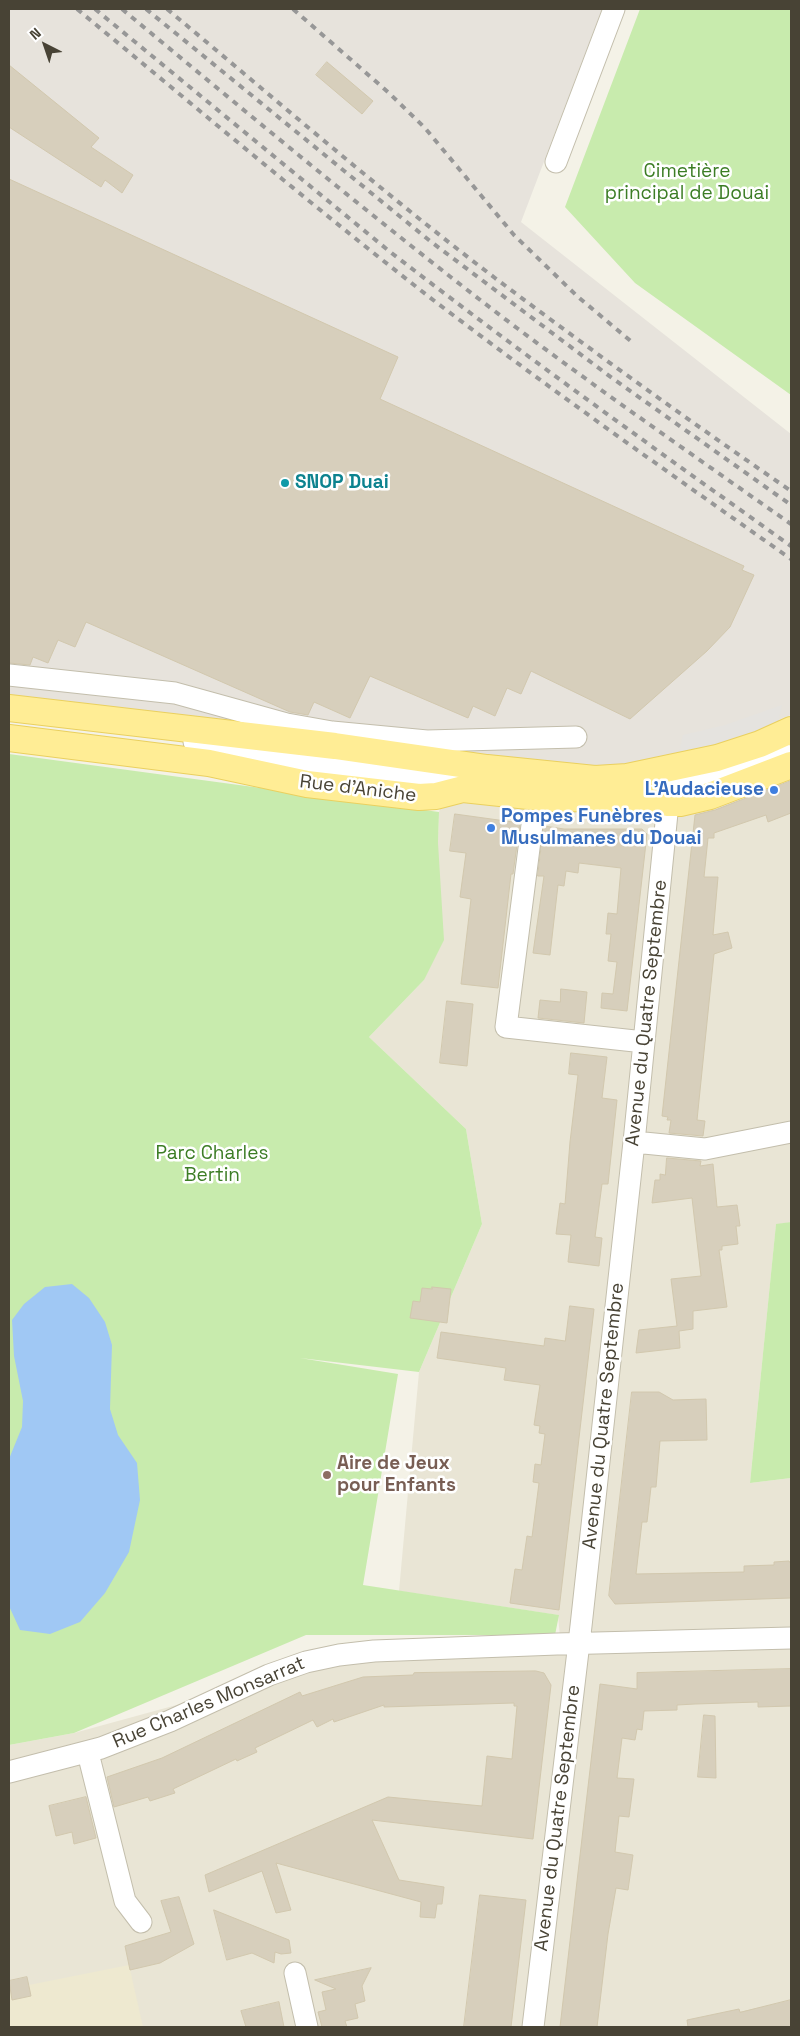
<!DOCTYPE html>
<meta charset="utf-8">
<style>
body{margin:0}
#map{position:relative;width:800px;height:2036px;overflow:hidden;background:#f4f2e7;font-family:"Space Grotesk",sans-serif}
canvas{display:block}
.frame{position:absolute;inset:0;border:10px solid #484335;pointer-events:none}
.north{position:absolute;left:20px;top:20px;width:50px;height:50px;-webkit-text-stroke:4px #fff;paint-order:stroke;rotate:319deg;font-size:14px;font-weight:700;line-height:20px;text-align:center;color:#484335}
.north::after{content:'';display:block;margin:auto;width:18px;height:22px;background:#484335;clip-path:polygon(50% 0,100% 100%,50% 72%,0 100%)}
</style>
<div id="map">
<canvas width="800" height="2036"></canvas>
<div class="frame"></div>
<div class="north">N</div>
</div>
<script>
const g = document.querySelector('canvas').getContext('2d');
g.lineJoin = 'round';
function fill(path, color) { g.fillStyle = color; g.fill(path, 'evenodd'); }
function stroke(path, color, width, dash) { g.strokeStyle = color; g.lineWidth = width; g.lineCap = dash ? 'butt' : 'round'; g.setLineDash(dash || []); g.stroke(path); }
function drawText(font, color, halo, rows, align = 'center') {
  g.font = font + ' "Space Grotesk",sans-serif'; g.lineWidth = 5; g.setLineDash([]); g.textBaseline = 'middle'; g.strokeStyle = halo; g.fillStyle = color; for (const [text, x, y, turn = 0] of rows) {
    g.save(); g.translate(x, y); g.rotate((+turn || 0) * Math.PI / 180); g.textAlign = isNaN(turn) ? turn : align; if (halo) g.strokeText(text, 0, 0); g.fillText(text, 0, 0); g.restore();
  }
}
const residential = new Path2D(`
 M 791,715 L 791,1222 L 776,1225 L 750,1483 L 791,1478 L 791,2027 L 9,2027 L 9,1745 L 74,1733 L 279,1677 L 365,1658 L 561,1649 L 558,1615 L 399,1591 L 419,1372 L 482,1224 L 466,1129 L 369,1037 L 424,980 L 438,843 L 439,812 L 455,754 L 682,757 Z`);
const industrial = new Path2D(`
 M 9,9 L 602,9 L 521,222 L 791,434 L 791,715 L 682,757 L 585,771 L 9,697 Z`);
const education = new Path2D(`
 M 129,1965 L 143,2027 L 9,2027 L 9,1989 Z`);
const green = new Path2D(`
 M 640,9 L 791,9 L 791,395 L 635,283 L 565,207 Z
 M 9,754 L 439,812 L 438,843 L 444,940 L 424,980 L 369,1037 L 466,1129 L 482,1224 L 419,1372 L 300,1358 L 398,1374 L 363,1585 L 559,1615 L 555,1635 L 306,1635 L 74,1733 L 9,1745 Z
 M 791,1222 L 791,1478 L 750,1483 L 776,1224 Z`);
const parking = new Path2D(`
 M 782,705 L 778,723 L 727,743 L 679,752 L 683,735 L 725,725 Z`);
const water = new Path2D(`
 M 72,1284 L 89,1298 L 105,1322 L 112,1345 L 110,1409 L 118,1435 L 137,1463 L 140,1500 L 129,1552 L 105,1593 L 80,1622 L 50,1634 L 20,1630 L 9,1606 L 9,1459 L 22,1427 L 23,1401 L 14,1356 L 12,1320 L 24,1304 L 45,1287 Z`);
const building = new Path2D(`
 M 327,62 L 373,101 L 362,114 L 316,75 Z
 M 9,65 L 99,138 L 91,147 L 133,175 L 122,193 L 105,180 L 101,187 L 9,127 Z
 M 9,179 L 398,357 L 380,399 L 744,566 L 742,570 L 754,575 L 730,627 L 707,651 L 630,719 L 531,671 L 521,694 L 507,688 L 495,716 L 473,706 L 468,718 L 370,676 L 350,718 L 314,702 L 308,715 L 290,712 L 86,622 L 75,647 L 58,640 L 48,663 L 33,657 L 30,665 L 9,663 Z
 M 791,781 L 791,813 L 768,822 L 766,815 L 714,833 L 714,838 L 708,838 L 704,877 L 718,877 L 713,935 L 728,932 L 732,948 L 714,954 L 697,1120 L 705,1121 L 703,1136 L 669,1133 L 671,1120 L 667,1120 L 668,1117 L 662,1116 L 695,815 L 715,810 Z
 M 455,814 L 520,823 L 513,874 L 511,874 L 498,988 L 461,984 L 471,899 L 460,897 L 466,853 L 450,851 Z
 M 544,826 L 564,829 L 642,829 L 647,834 L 627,1011 L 601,1008 L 602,993 L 613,994 L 617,962 L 608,961 L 611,934 L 606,934 L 608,913 L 617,914 L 621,868 L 579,863 L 578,873 L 566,871 L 564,886 L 558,885 L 550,955 L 533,953 L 544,876 L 538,876 Z
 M 561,989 L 587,992 L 584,1023 L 538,1018 L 540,1000 L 560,1002 Z
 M 447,1001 L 473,1004 L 467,1066 L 440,1063 Z
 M 571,1053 L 607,1057 L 602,1098 L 617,1100 L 608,1184 L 602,1184 L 595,1237 L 602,1238 L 599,1266 L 568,1262 L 571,1235 L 556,1234 L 560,1203 L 565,1204 L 570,1142 L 578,1075 L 569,1074 Z
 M 667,1158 L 701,1161 L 700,1166 L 713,1164 L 717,1207 L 737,1205 L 740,1226 L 736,1226 L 738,1244 L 722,1246 L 722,1250 L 719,1250 L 727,1307 L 693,1311 L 693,1329 L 679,1331 L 680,1348 L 636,1353 L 639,1330 L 677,1326 L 671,1279 L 701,1276 L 692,1198 L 652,1203 L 655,1180 L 660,1180 L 660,1174 L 665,1175 Z
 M 432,1287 L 451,1289 L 447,1323 L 410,1318 L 413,1301 L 420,1302 L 422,1288 L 432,1289 Z
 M 570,1306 L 594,1309 L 559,1610 L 510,1603 L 515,1569 L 522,1570 L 527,1536 L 532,1537 L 539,1483 L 533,1482 L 535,1464 L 541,1465 L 545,1434 L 539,1433 L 540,1426 L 534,1425 L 540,1385 L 504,1380 L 506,1368 L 437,1358 L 441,1332 L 544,1346 L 545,1338 L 565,1341 Z
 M 632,1392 L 659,1392 L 673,1400 L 706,1399 L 707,1440 L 660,1441 L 656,1487 L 651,1487 L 647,1522 L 642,1522 L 636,1574 L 744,1572 L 744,1566 L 774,1565 L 774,1562 L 789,1561 L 791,1564 L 791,1598 L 615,1604 L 609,1596 Z
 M 791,1669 L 791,1706 L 758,1707 L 758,1702 L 695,1704 L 677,1705 L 677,1710 L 644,1711 L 642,1730 L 637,1729 L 635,1740 L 622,1738 L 617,1778 L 634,1779 L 629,1817 L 619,1816 L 615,1852 L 633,1855 L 628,1890 L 616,1888 L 608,1934 L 597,2027 L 560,2027 L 600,1684 L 637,1689 L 637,1673 Z
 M 536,1671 L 544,1673 L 551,1685 L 533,1839 L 372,1820 L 399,1880 L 444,1887 L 442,1904 L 437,1904 L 435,1918 L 420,1917 L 421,1902 L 276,1863 L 291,1910 L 276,1913 L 262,1871 L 209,1892 L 205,1875 L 388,1797 L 482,1806 L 487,1756 L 512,1759 L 517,1706 L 514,1706 L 514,1703 L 384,1707 L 384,1705 L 334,1722 L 333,1719 L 317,1727 L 313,1720 L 255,1748 L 257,1752 L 237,1761 L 236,1759 L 173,1789 L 175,1793 L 150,1801 L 148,1797 L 114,1807 L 107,1777 L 162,1758 L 300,1692 L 302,1696 L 363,1677 L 413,1675 L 414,1673 Z
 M 704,1715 L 715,1716 L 716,1778 L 698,1777 Z
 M 86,1797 L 96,1838 L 74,1844 L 72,1832 L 56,1836 L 49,1806 Z
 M 480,1895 L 526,1900 L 511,2027 L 464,2027 Z
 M 179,1897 L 194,1944 L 160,1963 L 130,1970 L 125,1946 L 171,1932 L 161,1901 Z
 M 214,1910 L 289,1940 L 291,1953 L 281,1954 L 275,1952 L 274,1963 L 252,1953 L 227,1960 Z
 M 371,1968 L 362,1986 L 365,2001 L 355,2004 L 358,2018 L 345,2021 L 347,2027 L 322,2027 L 318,2012 L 326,2010 L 322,1992 L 336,1989 L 315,1980 Z
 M 27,1977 L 31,1996 L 12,2000 L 9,1981 Z
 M 791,2000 L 791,2027 L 688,2027 L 687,2020 L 739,2009 L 740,2012 Z
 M 279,2002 L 284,2027 L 246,2027 L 241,2011 Z`);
const minor = new Path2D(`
 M 556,162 L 614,9
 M 9,675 L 175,693 L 287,724 L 332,732 L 427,741 L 576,737
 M 194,742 C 229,746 262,757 296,762 C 358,772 421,775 483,779
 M 621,788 C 675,787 730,771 780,749
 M 532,825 L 506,1027 L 644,1042
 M 634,1142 L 705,1149 L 791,1132
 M 88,1753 L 125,1901 L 141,1922
 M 9,1772 L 101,1748 L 170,1721 L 269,1675 L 306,1662 L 339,1655 L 374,1651 L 557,1644 L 791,1638
 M 295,1973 L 307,2027
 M 533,2027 L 581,1626 L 634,1142 L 668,803`);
const major = new Path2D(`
 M 9,708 L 335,746 L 487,768 L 595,779 L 627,777 L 717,758 L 760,744 L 791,730
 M 9,738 L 209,763 L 307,784 L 419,797 L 436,796 L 463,789 L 547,798 L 647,799 L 668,803 L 680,803 L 710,796 L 791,765`);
const rail = new Path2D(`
 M 77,9 C 193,105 309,203 428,296 C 547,387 669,473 791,559
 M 95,9 L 389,251 C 521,353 656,450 791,546
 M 122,9 C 247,113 372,217 501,316 C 596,388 694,456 791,524
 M 146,9 L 430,241 L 612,378 L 791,505
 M 167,9 C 275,99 382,192 495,278 C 592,351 691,422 791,491
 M 293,9 L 389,93 L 425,128 L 514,235 L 577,296 L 633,343`);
const markers = [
 [285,483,5,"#0f9aa8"],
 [774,790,5,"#3f7fe0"],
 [491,828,5,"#3f7fe0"],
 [327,1475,5,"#8d6e63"]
];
const parkNames = [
 ["Cimetière",687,172],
 ["principal de Douai",687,194],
 ["Parc Charles",212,1154],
 ["Bertin",212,1176]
];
const cultureNames = [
 ["SNOP Duai",295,483]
];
const streetNames = [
 ["Rue d'Aniche",358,789,7],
 ["Avenue du Quatre Septembre",647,1013,-84],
 ["Avenue du Quatre Septembre",604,1416,-84],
 ["Rue Charles Monsarrat",209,1703,-23],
 ["Avenue du Quatre Septembre",558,1818,-83]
];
const shopNames = [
 ["L'Audacieuse",764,790],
 ["Pompes Funèbres",501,817,"left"],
 ["Musulmanes du Douai",501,839,"left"]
];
const educationNames = [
 ["Aire de Jeux",337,1464],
 ["pour Enfants",337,1486]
];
fill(residential, '#e9e5d5');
fill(industrial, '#e7e3dc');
fill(education, '#eee9d0');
fill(green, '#c8ebad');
fill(parking, '#e5e3df');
fill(water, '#a0c8f4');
fill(building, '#d7cfbc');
stroke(building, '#d2c8ae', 1);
stroke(minor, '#c3beac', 23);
stroke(major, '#ead05f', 28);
stroke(minor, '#fff', 21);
stroke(major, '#ffed95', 26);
stroke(rail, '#979797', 4, [6, 6]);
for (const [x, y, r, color] of markers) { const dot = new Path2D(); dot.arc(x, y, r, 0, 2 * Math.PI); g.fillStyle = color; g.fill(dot); stroke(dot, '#fff', 2); }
drawText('19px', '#3c7d25', '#fff', parkNames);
drawText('bold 19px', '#0d838f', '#fff', cultureNames, 'left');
drawText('19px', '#484335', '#fff', streetNames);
drawText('bold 19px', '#366cbe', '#fff', shopNames, 'right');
drawText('bold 19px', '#785e54', '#fff', educationNames, 'left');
</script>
